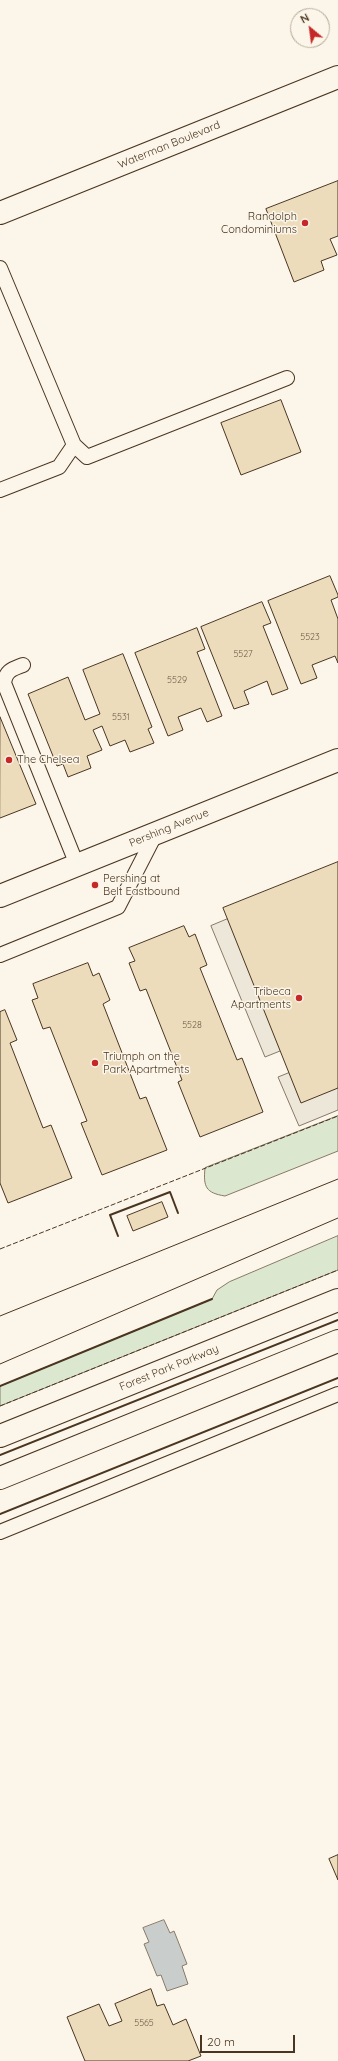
<!DOCTYPE html>
<style>
body{margin:0}
#map{position:relative;width:338px;height:2061px;overflow:hidden;background:#fbf6e9;font-family:Quicksand,sans-serif}
canvas{display:block}
.north{position:absolute;left:290px;top:8px;width:40px;height:40px;box-sizing:border-box;background:#fbf6e9;border:1px solid #b4a999;border-radius:50%;rotate:331deg;font-size:11px;font-weight:700;line-height:16px;text-align:center;color:#4a3520}
.north::after{content:'';display:block;margin:auto;width:14px;height:18px;background:#c62828;clip-path:polygon(50% 0,100% 100%,50% 72%,0 100%)}
.scale{position:absolute;left:200px;top:2035px;width:95px;height:18px;box-sizing:border-box;border:2px solid #4a3520;border-top:0;padding-left:5px;font-size:12px;line-height:14px;white-space:nowrap;color:#4a3520;-webkit-text-stroke:3px #fbf6e9;paint-order:stroke}
</style>
<div id="map">
<canvas width="338" height="2061"></canvas>
<div class="north">N</div>
<div class="scale">20 m</div>
</div>
<script>
const g = document.querySelector('canvas').getContext('2d');
g.lineJoin = 'round';
function fill(path, color) { g.fillStyle = color; g.fill(path, 'evenodd'); }
function stroke(path, color, width, dash) { g.strokeStyle = color; g.lineWidth = width; g.lineCap = dash ? 'butt' : 'round'; g.setLineDash(dash || []); g.stroke(path); }
function drawText(font, color, halo, rows, align = 'center') {
  g.font = font + ' Quicksand,sans-serif'; g.lineWidth = 3; g.setLineDash([]); g.textBaseline = 'middle'; g.strokeStyle = halo; g.fillStyle = color; for (const [text, x, y, turn = 0] of rows) {
    g.save(); g.translate(x, y); g.rotate((+turn || 0) * Math.PI / 180); g.textAlign = isNaN(turn) ? turn : align; if (halo) g.strokeText(text, 0, 0); g.fillText(text, 0, 0); g.restore();
  }
}
const green = new Path2D(`
 M 338,1116 L 338,1151 L 225,1196 C 206,1193 203,1187 205,1168 Z
 M 338,1236 L 338,1270 L 0,1406 L 0,1386 L 212,1299 L 217,1290 L 229,1282 Z`);
const parking = new Path2D(`
 M 338,873 L 338,1110 L 299,1126 L 278,1077 L 303,1067 L 295,1045 L 265,1057 L 211,926 Z`);
const water = new Path2D(`
 M 164,1920 L 170,1933 L 174,1931 L 187,1964 L 182,1966 L 188,1984 L 167,1991 L 161,1975 L 157,1976 L 144,1944 L 149,1942 L 143,1928 Z`);
const building = new Path2D(`
 M 338,181 L 338,236 L 330,239 L 337,255 L 321,261 L 324,270 L 294,282 L 266,209 Z
 M 281,400 L 301,452 L 241,475 L 221,423 Z
 M 330,576 L 338,595 L 338,597 L 331,600 L 338,619 L 338,663 L 335,656 L 312,665 L 317,678 L 301,684 L 268,601 Z
 M 262,602 L 271,623 L 263,626 L 288,689 L 272,695 L 267,681 L 244,691 L 249,704 L 234,709 L 201,627 Z
 M 197,628 L 205,649 L 197,652 L 222,716 L 207,722 L 201,708 L 178,717 L 183,730 L 168,736 L 135,653 Z
 M 123,654 L 152,727 L 148,729 L 154,743 L 130,752 L 125,740 L 110,746 L 102,726 L 93,730 L 102,750 L 87,756 L 91,768 L 68,777 L 63,764 L 57,766 L 28,694 L 68,677 L 85,720 L 100,714 L 83,670 Z
 M 0,717 L 36,804 L 0,818 Z
 M 338,862 L 338,1088 L 301,1103 L 223,908 Z
 M 184,926 L 189,937 L 195,934 L 207,965 L 200,968 L 237,1060 L 242,1058 L 263,1112 L 200,1137 L 178,1082 L 182,1080 L 146,989 L 140,991 L 129,963 L 135,961 L 129,948 Z
 M 88,963 L 93,976 L 99,973 L 110,1000 L 103,1004 L 140,1099 L 146,1097 L 167,1150 L 102,1175 L 81,1123 L 87,1121 L 50,1027 L 43,1029 L 32,1000 L 38,998 L 33,984 Z
 M 5,1010 L 17,1040 L 10,1043 L 43,1128 L 51,1125 L 72,1178 L 8,1203 L 0,1183 L 0,1012 Z
 M 162,1202 L 168,1217 L 133,1231 L 127,1216 Z
 M 338,1855 L 338,1880 L 329,1859 Z
 M 151,1989 L 157,2006 L 164,2004 L 173,2025 L 186,2019 L 201,2056 L 188,2061 L 85,2061 L 67,2017 L 99,2004 L 109,2026 L 122,2021 L 115,2004 Z`);
const lane = new Path2D(`
 M 0,268 L 74,445 L 59,467 L 0,490
 M 74,445 L 87,457 L 287,378
 M 23,665 C 13,669 6,670 4,683 L 77,865
 M 0,955 L 118,907 L 156,833
 M 0,1532 L 338,1394`);
const street = new Path2D(`
 M 0,213 L 338,77
 M 0,896 L 338,760`);
const primary = new Path2D(`
 M 0,1436 L 338,1300
 M 0,1478 L 338,1341`);
const tram = new Path2D(`
 M 0,1316 L 338,1179
 M 0,1364 L 338,1218`);
const fence = new Path2D(`
 M 0,1249 L 338,1116
 M 0,1406 L 338,1270`);
const wall = new Path2D(`
 M 118,1236 L 110,1215 L 170,1192 L 178,1213
 M 0,1386 L 212,1299
 M 0,1455 L 338,1320
 M 0,1514 L 338,1378`);
const markers = [
 [305,223,4,"#c62828"],
 [9,760,4,"#c62828"],
 [95,885,4,"#c62828"],
 [299,998,4,"#c62828"],
 [95,1063,4,"#c62828"]
];
const numberNames = [
 ["5523",310,637],
 ["5527",243,654],
 ["5529",177,680],
 ["5531",121,717],
 ["5528",192,1025],
 ["5565",144,2023]
];
const streetNames = [
 ["Waterman Boulevard",169,145,-22],
 ["Pershing Avenue",169,828,-22],
 ["Forest Park Parkway",169,1368,-22]
];
const poiNames = [
 ["Randolph",297,217,"right"],
 ["Condominiums",297,230,"right"],
 ["The Chelsea",17,760],
 ["Pershing at",103,879],
 ["Belt Eastbound",103,892],
 ["Tribeca",291,992,"right"],
 ["Apartments",291,1005,"right"],
 ["Triumph on the",103,1057],
 ["Park Apartments",103,1070]
];
fill(green, '#dce7d0');
stroke(green, '#887966', 1);
fill(parking, '#ede7d9');
stroke(parking, '#887966', 1);
fill(water, '#c9cecd');
stroke(water, '#887966', 1);
fill(building, '#ecdcbc');
stroke(building, '#4a3520', 1);
stroke(lane, '#4a3520', 16);
stroke(street, '#4a3520', 24);
stroke(primary, '#4a3520', 24);
stroke(lane, '#fbf6e9', 14);
stroke(street, '#fbf6e9', 22);
stroke(primary, '#fbf6e9', 22);
stroke(tram, '#4a3520', 1);
stroke(fence, '#4a3520', 1, [5, 2]);
stroke(wall, '#4a3520', 2);
for (const [x, y, r, color] of markers) { const dot = new Path2D(); dot.arc(x, y, r, 0, 2 * Math.PI); g.fillStyle = color; g.fill(dot); stroke(dot, '#fbf6e9', 1.5); }
drawText('9px', '#725f47', null, numberNames);
drawText('11px', '#4a3520', '#fbf6e9', streetNames);
drawText('11px', '#4a3520', '#fbf6e9', poiNames, 'left');
</script>
